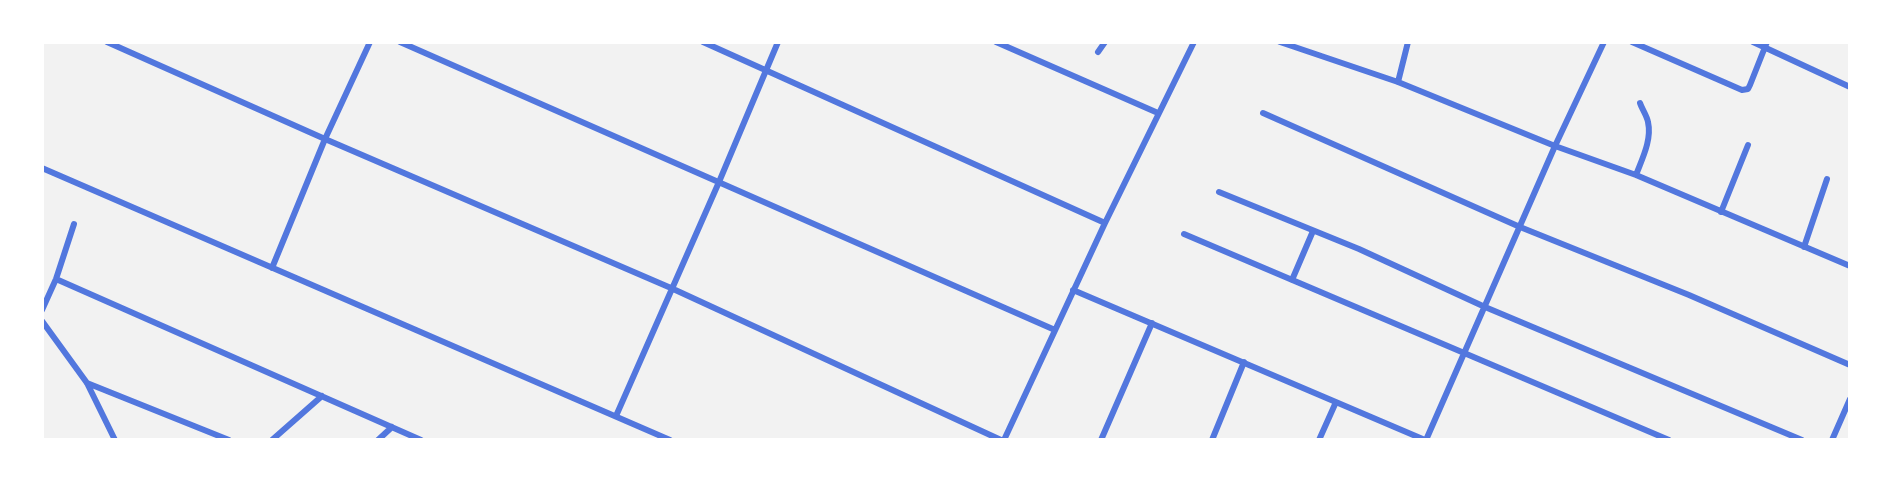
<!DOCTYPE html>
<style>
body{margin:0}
#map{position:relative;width:1892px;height:482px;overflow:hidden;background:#f2f2f2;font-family:"Archivo Narrow",sans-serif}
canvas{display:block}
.frame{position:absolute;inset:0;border:44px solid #fff;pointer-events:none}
</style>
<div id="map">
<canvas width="1892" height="482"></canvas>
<div class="frame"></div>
</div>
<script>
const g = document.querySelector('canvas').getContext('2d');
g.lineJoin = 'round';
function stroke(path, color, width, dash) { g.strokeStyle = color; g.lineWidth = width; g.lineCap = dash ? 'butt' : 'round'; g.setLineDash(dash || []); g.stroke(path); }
const minor = new Path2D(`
 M 107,42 L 325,139 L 671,288 L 1001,440
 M 400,42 L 1055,330
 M 703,42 L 1105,223
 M 996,42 L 1158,113
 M 1280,42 L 1398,82 L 1555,146 L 1636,175 L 1850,266
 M 1632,42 L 1742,90 L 1748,89 L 1750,85 L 1767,42
 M 1753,42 L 1850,87
 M 1098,52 L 1105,42
 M 1398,82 L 1408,42
 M 1263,113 L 1520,227 L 1689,295 L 1850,365
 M 42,168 L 670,440
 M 1636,175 C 1642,159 1652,140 1648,122 C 1647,116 1642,109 1640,103
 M 1219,192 L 1359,249 L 1485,307 L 1802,440
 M 1721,212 L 1748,145
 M 1184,234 L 1669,440
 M 1804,247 L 1827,179
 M 272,268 L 325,139 L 370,42
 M 56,279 L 421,440
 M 1292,280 L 1313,231
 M 1073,290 L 1425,440
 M 42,310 L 56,279 L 74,224
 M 42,321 L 87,383 L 115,440
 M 87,383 L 229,440
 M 616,416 L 719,182 L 778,42
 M 272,440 L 322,396
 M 378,440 L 392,427
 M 1004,440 L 1105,223 L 1194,42
 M 1101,440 L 1152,323
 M 1212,440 L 1244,362
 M 1319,440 L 1336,402
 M 1426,440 L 1555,146 L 1604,42
 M 1832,440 L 1850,399`);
stroke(minor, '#5277de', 6);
</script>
